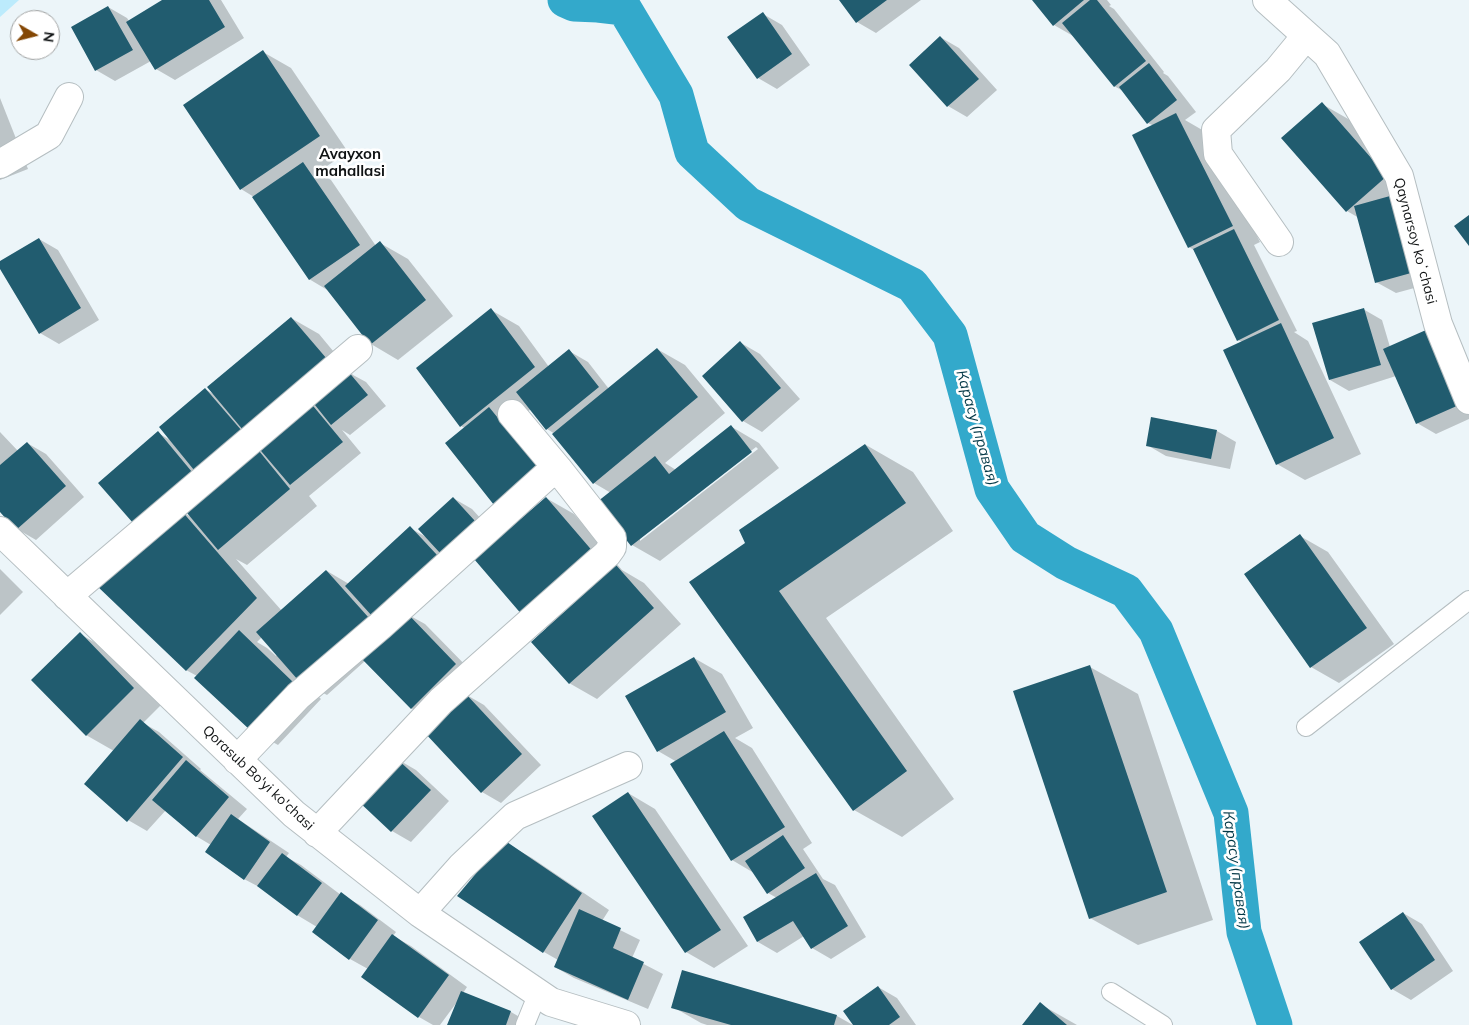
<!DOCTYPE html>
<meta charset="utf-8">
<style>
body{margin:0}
#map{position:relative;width:1469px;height:1025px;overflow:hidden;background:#ecf5f9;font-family:Mulish,sans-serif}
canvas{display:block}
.north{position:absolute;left:10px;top:10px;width:50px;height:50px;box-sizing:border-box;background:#fff;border:1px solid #9fa1a1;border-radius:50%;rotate:98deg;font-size:14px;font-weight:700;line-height:20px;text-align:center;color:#101314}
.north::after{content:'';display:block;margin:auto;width:18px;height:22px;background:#844704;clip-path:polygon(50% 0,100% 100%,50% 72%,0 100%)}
</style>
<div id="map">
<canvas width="1469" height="1025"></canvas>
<div class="north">N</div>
</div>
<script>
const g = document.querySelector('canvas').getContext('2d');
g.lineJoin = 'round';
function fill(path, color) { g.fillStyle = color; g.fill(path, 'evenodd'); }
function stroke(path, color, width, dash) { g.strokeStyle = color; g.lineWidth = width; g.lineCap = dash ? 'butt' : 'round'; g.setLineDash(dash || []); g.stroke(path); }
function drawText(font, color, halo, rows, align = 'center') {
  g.font = font + ' Mulish,sans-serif'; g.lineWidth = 5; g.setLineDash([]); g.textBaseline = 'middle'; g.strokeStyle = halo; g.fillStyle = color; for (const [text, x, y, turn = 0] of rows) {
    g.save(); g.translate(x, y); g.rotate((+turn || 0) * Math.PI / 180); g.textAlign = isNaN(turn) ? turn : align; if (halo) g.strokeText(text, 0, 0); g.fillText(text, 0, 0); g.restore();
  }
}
const green = new Path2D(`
 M 0,0 L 19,0 L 0,17 Z`);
const shadow = new Path2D(`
 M 164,0 L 221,0 L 244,38 L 175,80 L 156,69 L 151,61 L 115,81 L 96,70 L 108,7 L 127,18 L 129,21 Z
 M 841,0 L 921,0 L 876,33 L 857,22 Z
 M 1034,0 L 1107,0 L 1111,5 L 1109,6 L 1114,9 L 1164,72 L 1163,73 L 1168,76 L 1196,112 L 1185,120 L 1204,131 L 1260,242 L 1254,245 L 1297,331 L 1294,332 L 1308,341 L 1361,454 L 1305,480 L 1277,464 L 1242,342 L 1238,340 L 1194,250 L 1189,247 L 1154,126 L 1148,123 L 1123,91 L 1114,86 L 1073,36 L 1054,25 Z
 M 763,14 L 782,25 L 810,65 L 777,89 L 758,78 Z
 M 940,37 L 959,48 L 997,90 L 967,117 L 948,106 Z
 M 263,52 L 291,68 L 348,152 L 318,172 L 331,180 L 376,246 L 380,243 L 408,259 L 453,316 L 398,360 L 371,344 L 329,291 L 309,279 L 254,197 L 241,189 Z
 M 0,98 L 28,169 L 0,180 Z
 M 1322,104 L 1350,120 L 1414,193 L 1429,284 L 1396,293 L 1376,282 L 1359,218 L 1347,211 Z
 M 39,239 L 58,250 L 99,320 L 59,344 L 40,333 L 0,267 L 0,263 Z
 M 1363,309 L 1382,320 L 1390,347 L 1469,398 L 1469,419 L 1436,434 L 1417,423 L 1396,376 L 1349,391 L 1330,380 Z
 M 491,310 L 519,326 L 549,367 L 569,351 L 588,362 L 609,389 L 657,349 L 685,365 L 725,413 L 665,463 L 676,470 L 732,427 L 759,443 L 779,468 L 660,561 L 632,545 L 599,502 L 611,493 L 594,483 L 555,434 L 547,429 L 531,409 L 512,424 L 555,478 L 461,426 L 417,368 ZM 756,447 L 758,449 L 640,541 L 640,538 Z
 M 291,318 L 319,334 L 353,375 L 366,382 L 386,406 L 350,435 L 342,430 L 361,453 L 309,496 L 317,506 L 247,565 L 236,559 L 282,611 L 327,571 L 349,584 L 410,528 L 426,537 L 453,498 L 472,509 L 494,533 L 405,613 L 425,624 L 475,675 L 430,719 L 411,708 L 365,661 L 327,695 L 306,684 L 321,699 L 278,745 L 250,729 L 197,676 L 186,670 L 154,534 L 158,433 L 170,440 L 205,389 L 215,395 ZM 258,444 L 265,453 L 254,447 ZM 184,506 L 193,518 L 179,510 ZM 262,637 L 277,655 L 276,656 L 267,648 L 257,642 Z
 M 741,343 L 760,354 L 800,399 L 762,432 L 743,421 L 704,376 Z
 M 1217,431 L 1236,442 L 1230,469 L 1166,456 L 1147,445 Z
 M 0,432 L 18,451 L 27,443 L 46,454 L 84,497 L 36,540 L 17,529 L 0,510 Z
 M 866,445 L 913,472 L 953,531 L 826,618 L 954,799 L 902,837 L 854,810 L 746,543 Z
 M 546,498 L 574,514 L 622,570 L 644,583 L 681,624 L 597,699 L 569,683 L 547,629 L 524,615 Z
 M 1300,536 L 1328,552 L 1394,644 L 1339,683 L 1311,667 Z
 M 0,569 L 23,592 L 0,615 Z
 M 80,634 L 108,650 L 161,705 L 143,723 L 159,732 L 201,769 L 200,770 L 247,809 L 238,819 L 289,853 L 286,857 L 301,865 L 341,895 L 360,905 L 396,932 L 393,936 L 411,946 L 467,987 L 463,993 L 511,1012 L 530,1023 L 529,1025 L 448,1025 L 457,1002 L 440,1025 L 433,1025 L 419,1017 L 363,976 L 368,969 L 350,959 L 317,927 L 297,915 L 261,888 L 244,879 L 211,845 L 196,836 L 166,810 L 147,831 L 128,820 L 114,751 L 86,735 Z
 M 694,658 L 722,674 L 753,728 L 735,738 L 752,748 L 812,843 L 803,849 L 823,879 L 835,885 L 866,937 L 831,959 L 812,948 L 804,936 L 777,953 L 758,942 L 744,918 L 777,898 L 768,893 L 754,873 L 732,860 L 677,762 L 658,751 Z
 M 1090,667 L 1138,694 L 1213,920 L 1138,945 L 1090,918 Z
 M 465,694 L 484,705 L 541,765 L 501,803 L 482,792 Z
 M 397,759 L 416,770 L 449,801 L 411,842 L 392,831 Z
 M 628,793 L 655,809 L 748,946 L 714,968 L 686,952 L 594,816 Z
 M 504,842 L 532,858 L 609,910 L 602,921 L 640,940 L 632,958 L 663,974 L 648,1009 L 574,978 L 555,967 L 558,960 L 544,952 Z
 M 1403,913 L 1422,924 L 1453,971 L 1411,1000 L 1392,989 Z
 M 878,987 L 897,998 L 916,1025 L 855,1025 Z
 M 1040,1004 L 1077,1025 L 1023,1025 Z
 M 673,1007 L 837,1016 L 853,1025 L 707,1025 L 701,1023 Z`);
const canal = new Path2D(`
 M 565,0 L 574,4 L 598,5 L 624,8 L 676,95 L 692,152 L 748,204 L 912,285 L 950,335 L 992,489 L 1025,537 L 1066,563 L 1126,591 L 1156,631 L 1231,813 L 1244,932 L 1275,1025`);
const building = new Path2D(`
 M 162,0 L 209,0 L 225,27 L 155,70 L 126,22 Z
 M 839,0 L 887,0 L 856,23 Z
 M 1032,0 L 1084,0 L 1053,26 Z
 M 1090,0 L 1097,0 L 1146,61 L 1114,87 L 1062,23 Z
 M 108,6 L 133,50 L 95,71 L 71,27 Z
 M 763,12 L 792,54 L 757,79 L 727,37 Z
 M 940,36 L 979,79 L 947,107 L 909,65 Z
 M 263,50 L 320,136 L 240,190 L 183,105 Z
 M 1149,63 L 1177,100 L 1147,124 L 1119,87 Z
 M 1322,102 L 1387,176 L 1346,212 L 1281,138 Z
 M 1176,113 L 1233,226 L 1188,248 L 1132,135 Z
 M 303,162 L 360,245 L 309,280 L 252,197 Z
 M 1390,196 L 1411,273 L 1375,283 L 1354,206 Z
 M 1469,215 L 1469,246 L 1454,226 Z
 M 1234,229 L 1279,320 L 1237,341 L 1193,249 Z
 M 39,238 L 81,308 L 39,334 L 0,269 L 0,261 Z
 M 380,241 L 426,300 L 370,345 L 324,286 Z
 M 491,308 L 535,367 L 460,427 L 416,368 Z
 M 1364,308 L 1381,365 L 1329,380 L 1312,323 Z
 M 291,317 L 327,359 L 243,430 L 207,387 Z
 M 1281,323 L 1334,438 L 1276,465 L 1223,350 Z
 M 1426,330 L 1459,405 L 1416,424 L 1383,349 Z
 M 740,341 L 781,388 L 742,422 L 702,376 Z
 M 657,348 L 698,397 L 593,484 L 552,434 Z
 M 569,349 L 599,387 L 546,430 L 516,392 Z
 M 347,370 L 368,395 L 331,425 L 311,400 Z
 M 205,388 L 242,431 L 194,470 L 159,427 Z
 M 309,401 L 343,442 L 290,485 L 256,445 Z
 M 489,407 L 537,466 L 494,505 L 445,443 Z
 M 1151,417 L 1217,430 L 1211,459 L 1146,446 Z
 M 731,425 L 752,452 L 631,546 L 597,502 L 655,456 L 669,474 Z
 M 158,431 L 192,472 L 133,523 L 98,483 Z
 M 27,442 L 66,486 L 16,530 L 0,512 L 0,465 Z
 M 865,444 L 906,503 L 779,591 L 907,771 L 853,811 L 689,582 L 745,543 L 739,530 Z
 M 255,446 L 290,489 L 218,550 L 182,507 Z
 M 453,497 L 475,521 L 440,553 L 418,529 Z
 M 546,497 L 595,554 L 523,616 L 474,559 Z
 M 180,509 L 257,598 L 186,671 L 96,585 Z
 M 410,526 L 437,555 L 372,616 L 345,586 Z
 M 1300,534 L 1367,628 L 1310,668 L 1244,574 Z
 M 616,565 L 654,608 L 569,684 L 531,642 Z
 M 326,570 L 369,618 L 298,680 L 256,632 Z
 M 406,612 L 456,664 L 411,709 L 360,657 Z
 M 239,630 L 294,683 L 250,730 L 194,678 Z
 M 80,632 L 134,688 L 86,736 L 31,680 Z
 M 694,657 L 726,712 L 657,752 L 625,696 Z
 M 1090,665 L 1167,892 L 1089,919 L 1013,691 Z
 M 465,693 L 522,754 L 481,793 L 424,732 Z
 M 140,719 L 183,757 L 127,822 L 84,784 Z
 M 724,731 L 785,827 L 731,861 L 670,764 Z
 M 396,758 L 431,790 L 391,832 L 357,800 Z
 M 186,760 L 229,797 L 196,837 L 152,800 Z
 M 628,792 L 721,930 L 685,953 L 592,816 Z
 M 231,814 L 270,842 L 244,880 L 205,852 Z
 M 783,835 L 805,868 L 767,894 L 745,861 Z
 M 504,840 L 582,893 L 543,953 L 457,896 Z
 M 282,853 L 322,883 L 297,916 L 257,886 Z
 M 816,873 L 848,926 L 811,949 L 793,921 L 757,942 L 743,917 Z
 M 341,892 L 378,920 L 349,960 L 312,932 Z
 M 579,909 L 621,928 L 613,948 L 644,962 L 628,1000 L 554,967 Z
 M 1403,912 L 1435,960 L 1391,990 L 1359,942 Z
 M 392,934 L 449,975 L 418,1018 L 361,977 Z
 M 682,970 L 837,1015 L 834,1025 L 731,1025 L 671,1008 Z
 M 878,986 L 900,1017 L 889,1025 L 853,1025 L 843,1011 Z
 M 461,991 L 511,1011 L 506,1025 L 447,1025 Z
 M 1040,1002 L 1067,1025 L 1022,1025 Z`);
const service = new Path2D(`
 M 1306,727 L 1469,600
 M 1111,992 L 1163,1025
 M 525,1025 L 538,993`);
const minor = new Path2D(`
 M 1267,0 L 1327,54 L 1399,176 L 1438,324 L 1469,400
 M 0,164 L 49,135 L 69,97
 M 1279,242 L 1218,154 L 1216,130 L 1278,70 L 1306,36
 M 0,531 L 294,814 L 420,913 L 551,1002 L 626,1025
 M 67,596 L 358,349
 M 237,760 L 298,696 L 380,626 L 545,477 L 558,469 L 512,414
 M 317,833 L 441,701 L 607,554 L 612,547 L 612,538 L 558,469
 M 420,913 L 461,867 L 515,816 L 628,766`);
const streetNames = [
 ["Qaynarsoy koʻchasi",1415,241,75],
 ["Qorasub Bo'yi ko'chasi",258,778,43]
];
const neighbourhoodNames = [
 ["Avayxon",350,154],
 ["mahallasi",350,171]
];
const waterNames = [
 ["Карасу (правая)",977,428,74],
 ["Карасу (правая)",1236,870,82]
];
fill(green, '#bcebfc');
fill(shadow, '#0003');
stroke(canal, '#33a9cb', 35);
fill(building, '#215c6f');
stroke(service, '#b5bec1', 20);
stroke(minor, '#b5bec1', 30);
stroke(service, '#fff', 18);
stroke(minor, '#fff', 28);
drawText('14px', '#101314', '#fff', streetNames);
drawText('bold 15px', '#101314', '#fff', neighbourhoodNames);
drawText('italic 15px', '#033847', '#fff', waterNames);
</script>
